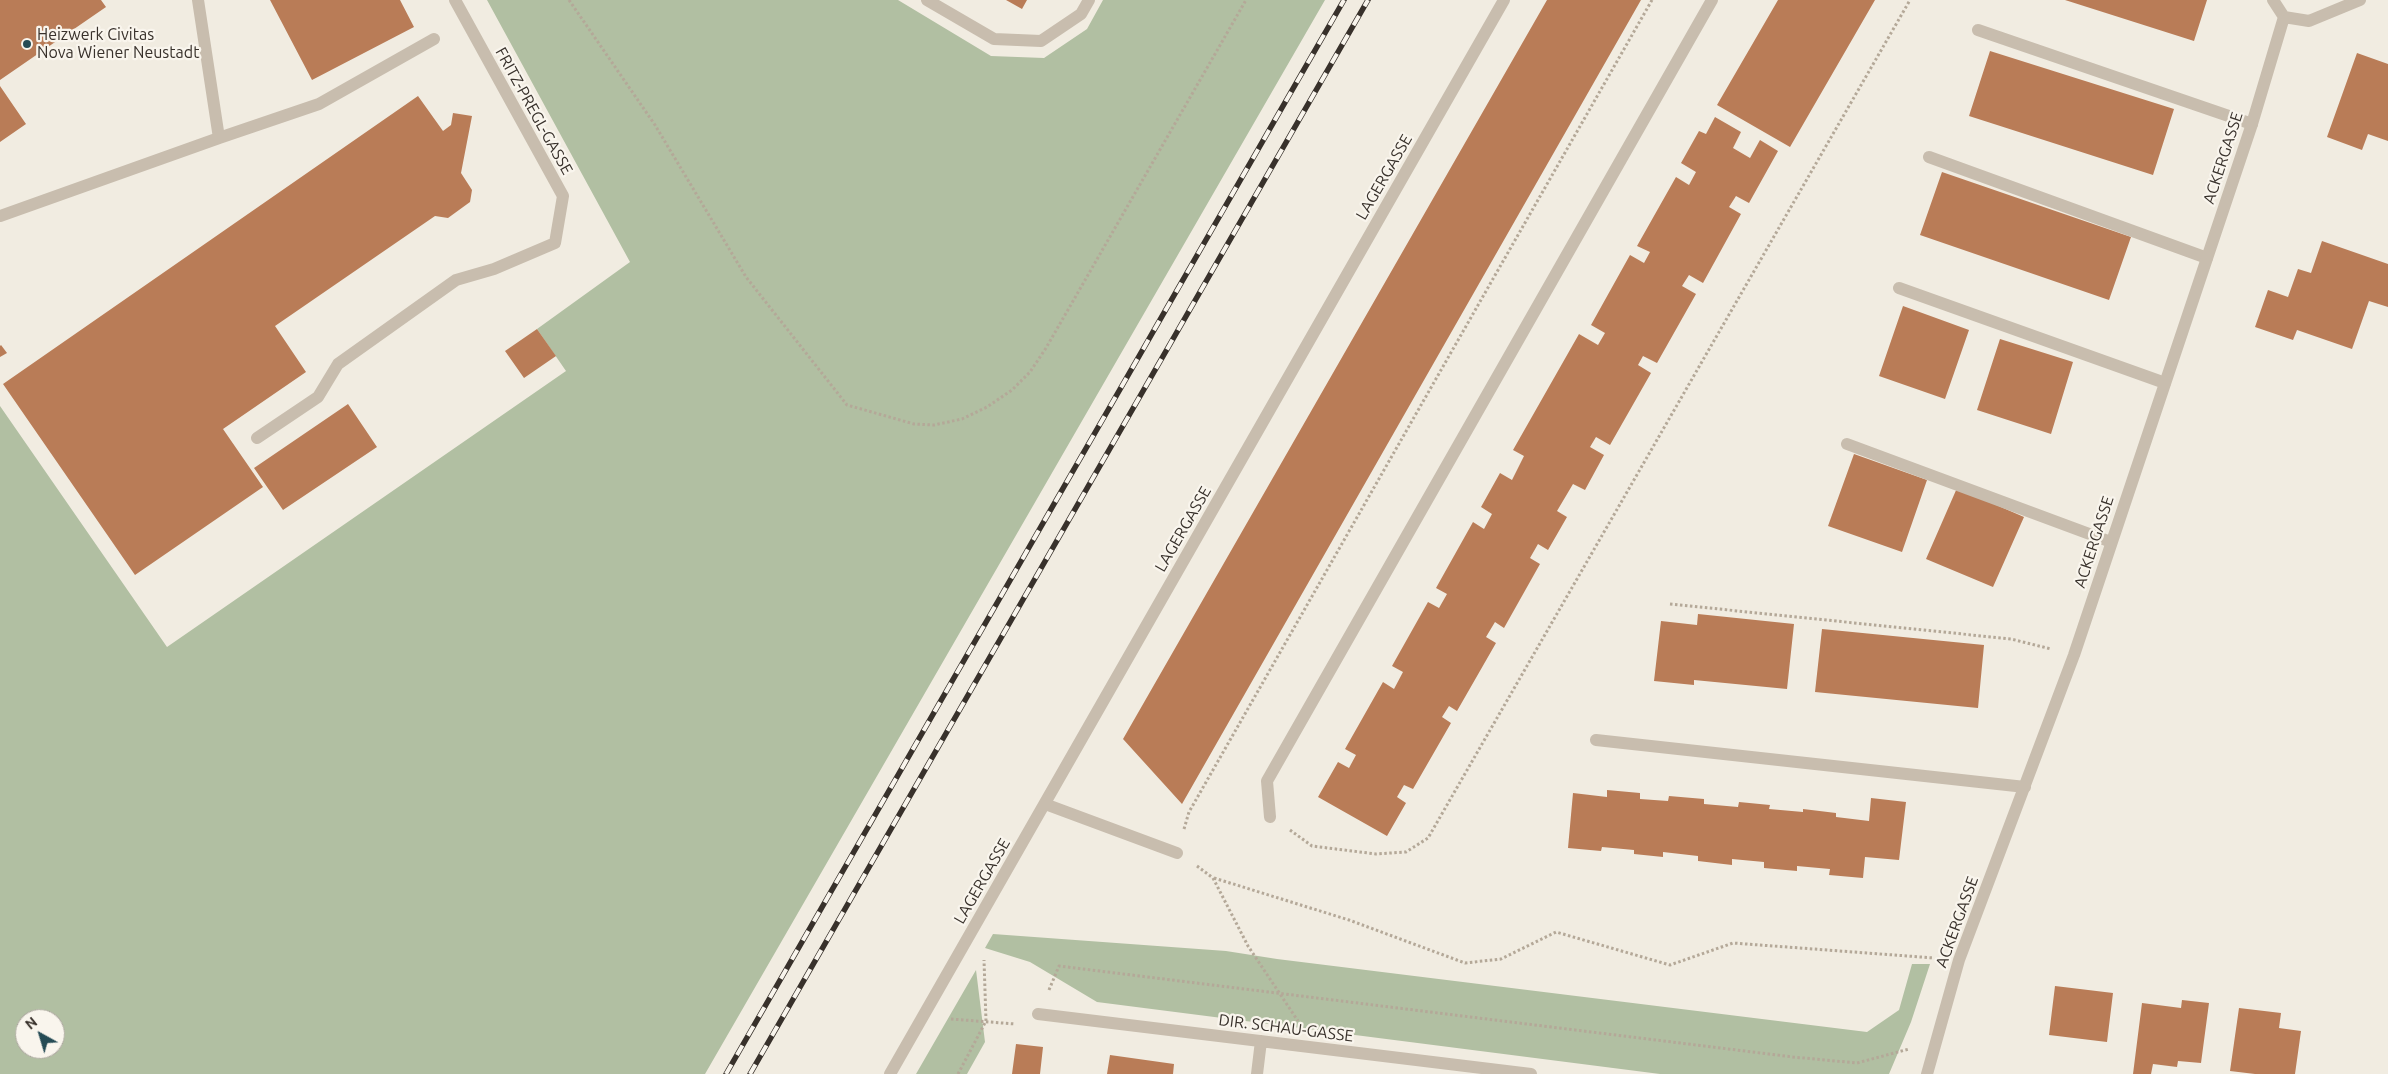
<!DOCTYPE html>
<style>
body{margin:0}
#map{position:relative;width:2388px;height:1074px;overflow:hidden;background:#f1ece1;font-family:Ubuntu,sans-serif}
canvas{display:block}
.north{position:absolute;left:15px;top:1009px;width:50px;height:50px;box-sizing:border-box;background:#f9f5ed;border:1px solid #aca79f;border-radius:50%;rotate:321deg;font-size:14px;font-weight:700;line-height:20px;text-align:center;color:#38312b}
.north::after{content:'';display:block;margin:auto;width:18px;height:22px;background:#254b55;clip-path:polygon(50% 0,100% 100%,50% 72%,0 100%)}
</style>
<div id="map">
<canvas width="2388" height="1074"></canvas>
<div class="north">N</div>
</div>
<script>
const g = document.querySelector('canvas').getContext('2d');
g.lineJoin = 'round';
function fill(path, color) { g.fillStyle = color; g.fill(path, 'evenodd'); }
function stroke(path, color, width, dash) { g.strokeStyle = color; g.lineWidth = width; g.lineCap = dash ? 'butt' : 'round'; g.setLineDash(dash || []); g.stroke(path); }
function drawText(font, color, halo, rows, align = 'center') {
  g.font = font + ' Ubuntu,sans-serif'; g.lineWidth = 4.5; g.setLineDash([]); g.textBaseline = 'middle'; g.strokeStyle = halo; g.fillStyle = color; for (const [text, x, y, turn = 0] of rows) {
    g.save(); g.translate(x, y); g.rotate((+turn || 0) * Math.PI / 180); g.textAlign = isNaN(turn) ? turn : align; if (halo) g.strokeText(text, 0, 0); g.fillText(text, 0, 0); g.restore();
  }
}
const green = new Path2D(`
 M 487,0 L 898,0 L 991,56 L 1044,58 L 1087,29 L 1103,0 L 1325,0 L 705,1074 L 0,1074 L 0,406 L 167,647 L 566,371 L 537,329 L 630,262 ZM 25,1019 L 55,1019 L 55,1049 L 25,1049 Z
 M 993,934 L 1226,951 L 1277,959 L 1867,1032 L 1899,1010 L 1912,964 L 1930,964 L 1911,1022 L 1889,1074 L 1660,1074 L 1097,1002 L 1030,962 L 985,948 Z
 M 976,970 L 985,1042 L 967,1074 L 916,1074 Z`);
const building = new Path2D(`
 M 0,0 L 101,0 L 106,7 L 0,80 Z
 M 270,0 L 400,0 L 414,27 L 312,80 Z
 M 1006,0 L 1027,0 L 1022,9 Z
 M 1547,0 L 1641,0 L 1182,804 L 1123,739 Z
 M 1778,0 L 1875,0 L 1790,147 L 1717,105 Z
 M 2065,0 L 2207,0 L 2194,41 Z
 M 1990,51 L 2174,109 L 2153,175 L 1969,116 Z
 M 2357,53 L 2388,64 L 2388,141 L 2368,134 L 2362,150 L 2327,137 Z
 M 0,86 L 26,124 L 0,142 Z
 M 418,96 L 443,131 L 451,125 L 453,113 L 472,116 L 461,173 L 472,190 L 470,202 L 448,218 L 435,216 L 275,326 L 306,372 L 223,429 L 263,487 L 135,575 L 3,384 Z
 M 1715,117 L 1741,132 L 1733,148 L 1750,158 L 1760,140 L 1778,151 L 1749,203 L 1736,196 L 1729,207 L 1741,214 L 1703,283 L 1689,275 L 1682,286 L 1696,294 L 1657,363 L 1643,356 L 1638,365 L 1651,373 L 1610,445 L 1596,437 L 1590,447 L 1604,455 L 1585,490 L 1573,484 L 1557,511 L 1567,517 L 1548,550 L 1538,544 L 1530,558 L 1540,564 L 1504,628 L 1495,622 L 1486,637 L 1496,643 L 1457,711 L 1449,706 L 1442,717 L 1451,723 L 1413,789 L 1404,785 L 1397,797 L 1406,803 L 1387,836 L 1318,797 L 1338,762 L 1349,768 L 1356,755 L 1345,749 L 1383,682 L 1394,689 L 1403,672 L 1392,666 L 1428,602 L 1439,608 L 1447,594 L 1436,588 L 1473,522 L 1484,529 L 1492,514 L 1481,507 L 1500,473 L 1512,480 L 1524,456 L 1513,450 L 1579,334 L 1598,345 L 1605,333 L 1591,325 L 1630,255 L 1644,263 L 1650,252 L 1637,246 L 1676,177 L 1689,185 L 1696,172 L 1681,163 L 1699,131 L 1706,134 Z
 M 1942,172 L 2131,237 L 2109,300 L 1920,235 Z
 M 2322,241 L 2388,264 L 2388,307 L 2369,301 L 2352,349 L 2297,330 L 2293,340 L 2255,327 L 2268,290 L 2288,297 L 2298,269 L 2311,273 Z
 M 1903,306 L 1969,330 L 1945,399 L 1879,376 Z
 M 537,329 L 556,356 L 524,378 L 505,351 Z
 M 2000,339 L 2073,362 L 2051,434 L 1977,410 Z
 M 1,345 L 7,353 L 0,357 L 0,346 Z
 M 348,404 L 377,447 L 283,510 L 254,468 Z
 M 1854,454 L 1927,480 L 1902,552 L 1828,526 Z
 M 1957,488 L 2024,517 L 1993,587 L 1926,559 Z
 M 1698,614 L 1794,624 L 1787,689 L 1694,680 L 1694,685 L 1654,681 L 1661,621 L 1697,625 Z
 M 1822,629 L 1984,645 L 1978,708 L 1815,692 Z
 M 1607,790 L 1640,793 L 1640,799 L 1668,801 L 1669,796 L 1704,799 L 1704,804 L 1738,807 L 1739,802 L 1770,805 L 1769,809 L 1803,812 L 1803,809 L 1836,813 L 1836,817 L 1869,821 L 1871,798 L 1906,802 L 1899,860 L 1865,857 L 1863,878 L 1829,875 L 1830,869 L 1797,866 L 1797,871 L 1764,868 L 1764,862 L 1732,859 L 1732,865 L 1698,861 L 1698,856 L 1663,852 L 1663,857 L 1634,854 L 1634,850 L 1602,847 L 1601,851 L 1568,848 L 1573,793 L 1607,797 Z
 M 2055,986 L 2113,993 L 2107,1042 L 2049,1035 Z
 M 2182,1000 L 2209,1003 L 2201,1063 L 2178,1061 L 2177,1067 L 2153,1064 L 2151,1074 L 2133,1074 L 2142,1003 L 2181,1008 Z
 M 2239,1008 L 2281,1013 L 2279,1028 L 2301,1031 L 2295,1074 L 2255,1074 L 2230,1071 Z
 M 1016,1044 L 1043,1047 L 1040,1074 L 1012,1074 Z
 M 1110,1055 L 1174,1064 L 1173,1074 L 1107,1074 Z`);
const path = new Path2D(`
 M 569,0 L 655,125 L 746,277 L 847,405 L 914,424 L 934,425 L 962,419 L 987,407 L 1012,390 L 1030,372 L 1046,348 L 1246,0
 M 1670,604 L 2011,639 L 2051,649
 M 1184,829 L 1189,812 L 1652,0
 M 1290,830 L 1312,846 L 1376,854 L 1406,852 L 1428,838 L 1910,0
 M 1197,866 L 1213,878 L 1248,946 L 1298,1021
 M 1214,878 L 1349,920 L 1465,963 L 1501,959 L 1556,932 L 1670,965 L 1733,943 L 1934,958
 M 1049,990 L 1059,966 L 1793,1057 L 1857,1063 L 1909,1049
 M 951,1019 L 1015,1024
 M 958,1074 L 986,1021 L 984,960`);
const service = new Path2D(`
 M 198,0 L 219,138 L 319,104 L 434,39
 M 927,0 L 994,39 L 1041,41 L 1081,14 L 1089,0
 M 1978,30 L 2252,124
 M 1929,157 L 2207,258
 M 0,216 L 219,138
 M 1899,288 L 2165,383
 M 257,438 L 318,397 L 338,364 L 456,280 L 494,269 L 555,243 L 563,196 L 455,0
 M 1847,444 L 2111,542
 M 1596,740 L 2025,787
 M 1045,804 L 1177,853
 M 1270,817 L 1267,781 L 1712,0`);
const minor = new Path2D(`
 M 2273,0 L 2284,17 L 2309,21 L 2360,0
 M 1038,1014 L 1531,1074
 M 890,1074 L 1504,0
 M 1257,1074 L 1261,1041
 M 1927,1074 L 1959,960 L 2074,655 L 2252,124 L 2284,17`);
const rail = new Path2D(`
 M 726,1074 L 1344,0
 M 750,1074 L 1368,0`);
const markers = [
 [27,44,5,"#254b55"]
];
const poiNames = [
 ["Heizwerk Civitas",37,35],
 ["Nova Wiener Neustadt",37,53]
];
const streetNames = [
 ["FRITZ-PREGL-GASSE",534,111,61],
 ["ACKERGASSE",2223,158,-72],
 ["LAGERGASSE",1384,177,-60],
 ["LAGERGASSE",1183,529,-60],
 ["ACKERGASSE",2094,542,-72],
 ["LAGERGASSE",982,881,-60],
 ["ACKERGASSE",1957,922,-70],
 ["DIR. SCHAU-GASSE",1286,1028,7]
];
fill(green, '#b1bfa2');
fill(building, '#b97c57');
stroke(path, '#b4a898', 3, [2.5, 2.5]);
stroke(service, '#c8bdae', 12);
stroke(minor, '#c8bdae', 12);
stroke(rail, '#38312b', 5.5);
stroke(rail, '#f9f5ed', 4, [11]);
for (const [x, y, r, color] of markers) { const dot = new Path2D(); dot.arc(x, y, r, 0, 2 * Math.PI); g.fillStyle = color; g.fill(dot); stroke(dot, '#f9f5ed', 2); }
drawText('16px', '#38312b', '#f9f5ed', poiNames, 'left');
drawText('16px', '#38312b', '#f9f5ed', streetNames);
</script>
